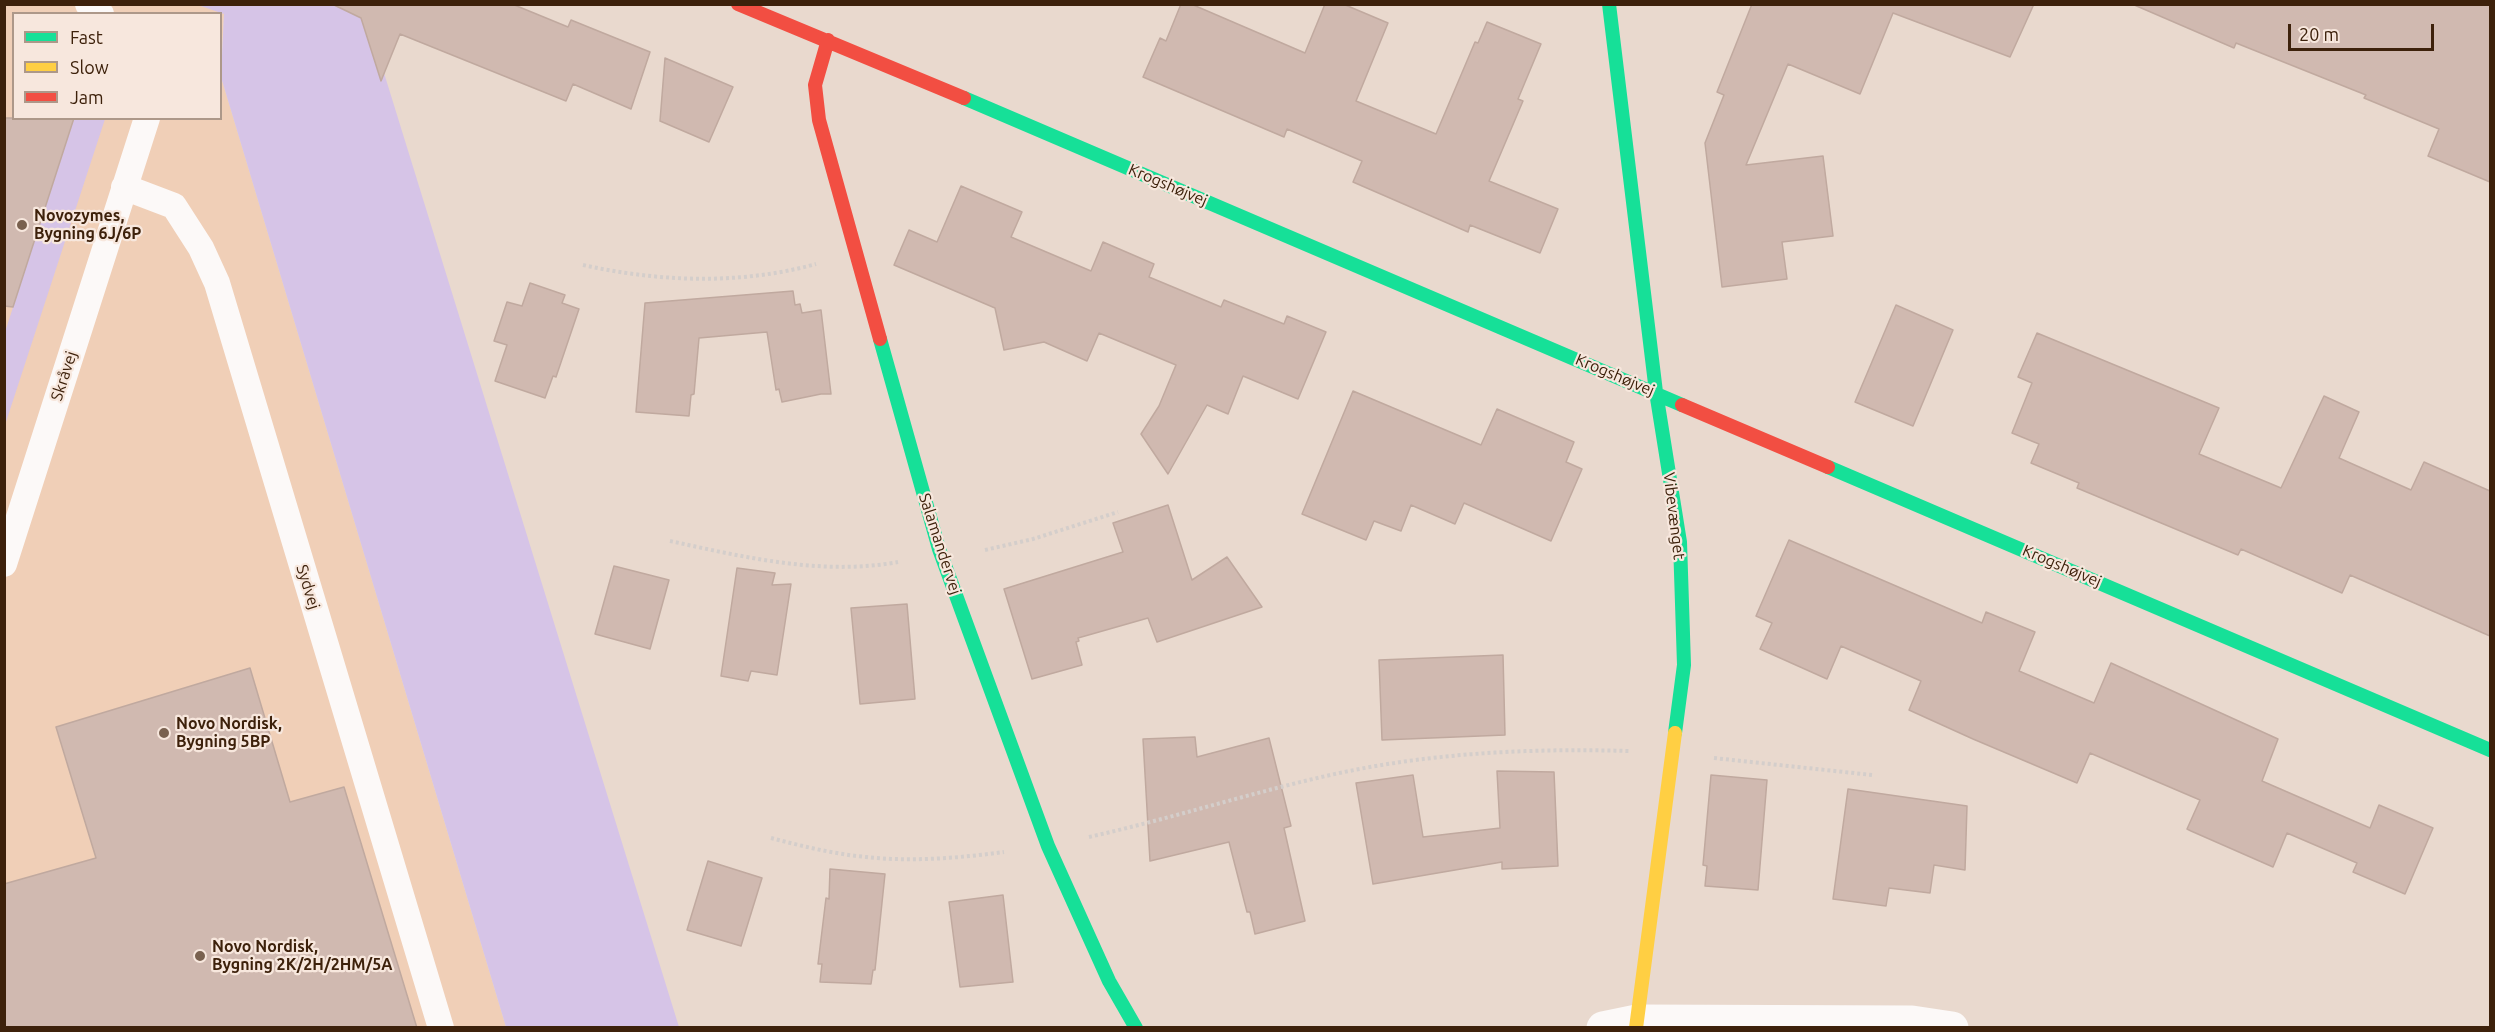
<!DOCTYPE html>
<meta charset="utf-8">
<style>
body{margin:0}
#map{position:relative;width:2495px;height:1032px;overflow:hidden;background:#e9d9ce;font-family:Ubuntu,sans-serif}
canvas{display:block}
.frame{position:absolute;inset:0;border:6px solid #3d210b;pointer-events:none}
.legend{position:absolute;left:12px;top:12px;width:210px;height:108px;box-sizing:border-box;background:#f7e7dd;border:2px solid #ad9889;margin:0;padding:8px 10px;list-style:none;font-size:18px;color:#3d210b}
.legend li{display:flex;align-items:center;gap:12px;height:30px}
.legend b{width:30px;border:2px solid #ad9889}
.scale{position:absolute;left:2288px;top:24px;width:146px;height:27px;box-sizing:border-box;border:3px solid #3d210b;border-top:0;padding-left:8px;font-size:18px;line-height:21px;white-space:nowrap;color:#3d210b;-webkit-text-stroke:4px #f7e7dd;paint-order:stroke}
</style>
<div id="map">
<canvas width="2495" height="1032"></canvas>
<div class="frame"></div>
<ul class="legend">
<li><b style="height:8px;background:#16e098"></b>Fast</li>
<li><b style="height:8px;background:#ffcf43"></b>Slow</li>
<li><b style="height:8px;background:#f24e42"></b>Jam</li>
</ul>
<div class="scale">20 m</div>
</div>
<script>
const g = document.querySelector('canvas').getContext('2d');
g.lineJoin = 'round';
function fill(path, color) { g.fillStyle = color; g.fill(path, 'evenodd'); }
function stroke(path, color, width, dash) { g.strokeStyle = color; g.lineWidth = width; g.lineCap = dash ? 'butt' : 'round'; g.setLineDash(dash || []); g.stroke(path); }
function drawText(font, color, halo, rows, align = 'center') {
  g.font = font + ' Ubuntu,sans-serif'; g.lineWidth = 4.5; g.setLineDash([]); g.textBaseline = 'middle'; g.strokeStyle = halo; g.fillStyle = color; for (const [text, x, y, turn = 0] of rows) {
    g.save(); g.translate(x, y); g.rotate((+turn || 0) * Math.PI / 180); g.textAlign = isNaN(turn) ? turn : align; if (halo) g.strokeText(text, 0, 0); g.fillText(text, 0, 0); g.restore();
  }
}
const built = new Path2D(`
 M 5,5 L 198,5 L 224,13 L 221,66 L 220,14 L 14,14 L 14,118 L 220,118 L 221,77 L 506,1027 L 5,1028 Z`);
const green = new Path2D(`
 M 198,5 L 363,5 L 679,1027 L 506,1027 L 221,77 L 224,14 Z
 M 74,119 L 105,119 L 5,425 L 5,332 Z`);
const building = new Path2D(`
 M 332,4 L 512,4 L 568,27 L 571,20 L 650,52 L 631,109 L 573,84 L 566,101 L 400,34 L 381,81 L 361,18 Z
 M 1181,4 L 1191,4 L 1305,53 L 1325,4 L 1343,4 L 1388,23 L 1356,101 L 1436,134 L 1475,42 L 1478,43 L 1487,22 L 1541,44 L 1518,99 L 1523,101 L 1489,181 L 1558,209 L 1540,253 L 1470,225 L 1468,232 L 1353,182 L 1362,161 L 1287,129 L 1284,137 L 1143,77 L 1160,38 L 1166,41 Z
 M 1752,4 L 2034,4 L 2010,57 L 1893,13 L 1860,94 L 1788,64 L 1746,165 L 1823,156 L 1833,236 L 1782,242 L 1787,279 L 1722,287 L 1705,143 L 1724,95 L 1717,92 Z
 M 2132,4 L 2490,4 L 2490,182 L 2428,156 L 2439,129 L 2364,98 L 2366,95 L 2236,43 L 2234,48 Z
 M 665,58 L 733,87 L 709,142 L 660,121 Z
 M 4,118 L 74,118 L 13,307 L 4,306 Z
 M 961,186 L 1022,212 L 1011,237 L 1091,271 L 1103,242 L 1154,264 L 1149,277 L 1221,307 L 1224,300 L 1284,324 L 1287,316 L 1326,332 L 1298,399 L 1243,376 L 1228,414 L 1207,405 L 1168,474 L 1141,434 L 1159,406 L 1176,365 L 1099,333 L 1087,361 L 1044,342 L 1004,350 L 995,308 L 894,265 L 909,230 L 937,242 Z
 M 530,283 L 565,295 L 562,303 L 579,309 L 556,377 L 553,376 L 545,398 L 495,381 L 507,345 L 494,341 L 507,302 L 522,306 Z
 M 793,291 L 795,305 L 800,304 L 802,313 L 821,310 L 831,394 L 821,394 L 782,402 L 779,389 L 776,390 L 767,332 L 699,338 L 694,394 L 691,395 L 689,416 L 636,412 L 645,303 Z
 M 1896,305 L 1953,330 L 1913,426 L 1855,402 Z
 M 2037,333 L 2219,408 L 2199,454 L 2281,488 L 2324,396 L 2359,412 L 2339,458 L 2411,490 L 2424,462 L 2490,491 L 2490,636 L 2350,575 L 2342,593 L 2241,549 L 2238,555 L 2077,488 L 2079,483 L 2031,463 L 2039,444 L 2012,433 L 2032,383 L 2018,377 Z
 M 1353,391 L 1481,445 L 1497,409 L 1574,442 L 1566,462 L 1582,469 L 1551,541 L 1464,503 L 1455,524 L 1411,505 L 1401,531 L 1374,521 L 1366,540 L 1302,514 Z
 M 1168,505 L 1192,580 L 1227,557 L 1262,607 L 1157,642 L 1148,618 L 1078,638 L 1079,641 L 1076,642 L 1082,665 L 1032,679 L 1004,589 L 1123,552 L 1113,523 Z
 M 1789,540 L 1982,623 L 1986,612 L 2035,632 L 2019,671 L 2094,703 L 2111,663 L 2278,739 L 2262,781 L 2370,828 L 2379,805 L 2433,828 L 2405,894 L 2353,872 L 2357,863 L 2287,833 L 2273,867 L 2191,831 L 2187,829 L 2200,800 L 2090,753 L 2077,783 L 1973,739 L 1909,710 L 1921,681 L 1841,646 L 1827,679 L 1760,649 L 1772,623 L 1756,616 Z
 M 614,566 L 669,580 L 650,649 L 595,634 Z
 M 737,568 L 775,573 L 772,585 L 791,584 L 777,675 L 751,671 L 748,681 L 721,676 Z
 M 907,604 L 915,699 L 860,704 L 851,608 Z
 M 1503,655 L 1505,735 L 1382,740 L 1379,660 Z
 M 250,668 L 290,802 L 344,787 L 417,1028 L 4,1028 L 4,884 L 96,858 L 56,727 Z
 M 1195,737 L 1197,757 L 1269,738 L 1291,826 L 1284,828 L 1305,921 L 1255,934 L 1250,912 L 1247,912 L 1229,842 L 1150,861 L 1143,739 Z
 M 1497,771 L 1554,772 L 1558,866 L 1502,869 L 1502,862 L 1373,884 L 1356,783 L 1413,775 L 1423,837 L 1500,828 Z
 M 1711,775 L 1767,780 L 1758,890 L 1705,886 L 1707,866 L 1703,865 Z
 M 1848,789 L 1967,806 L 1965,870 L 1934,865 L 1930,893 L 1889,888 L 1886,906 L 1833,899 Z
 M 708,861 L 762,878 L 741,946 L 687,930 Z
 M 830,869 L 885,874 L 875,970 L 873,970 L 871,984 L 820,982 L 822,964 L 818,964 L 826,898 L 829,899 Z
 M 1003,895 L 1013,982 L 960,987 L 949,902 Z`);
const path = new Path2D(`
 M 583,265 C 660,282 740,285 816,264
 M 670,541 C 744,557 822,576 898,562
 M 985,550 L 1033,539 L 1118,512
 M 1714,758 L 1872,775
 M 1089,837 C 1169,819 1247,794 1326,776 C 1426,753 1528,748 1629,751
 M 771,838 C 802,846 833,854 866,857 C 911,862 960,858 1004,852`);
const lane = new Path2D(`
 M 88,4 L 101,14
 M 124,187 L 174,206 L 201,248 L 217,283 L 441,1028
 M 4,564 L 147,118`);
const street = new Path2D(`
 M 1603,1028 L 1637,1021 L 1912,1022 L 1952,1028`);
const fast = new Path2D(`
 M 1609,4 L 1656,392 L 1680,542 L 1684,665 L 1675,733
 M 964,98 L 1682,405
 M 880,339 L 939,549 L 1048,846 L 1109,981 L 1136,1028
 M 1828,467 L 2490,750`);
const slow = new Path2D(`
 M 1636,1028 L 1675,733`);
const jam = new Path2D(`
 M 738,4 L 964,98
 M 828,40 L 815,85 L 819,120 L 880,339
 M 1682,405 L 1828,467`);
const markers = [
 [22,225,6,"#79614f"],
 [164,733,6,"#79614f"],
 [200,956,6,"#79614f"]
];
const streetNames = [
 ["Krogshøjvej",1168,185,23],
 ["Krogshøjvej",1615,375,23],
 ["Skråvej",64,376,-72],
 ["Vibevænget",1674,516,83],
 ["Salamandervej",940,544,72],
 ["Krogshøjvej",2062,566,23],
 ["Sydvej",308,587,73]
];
const poiNames = [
 ["Novozymes,",34,216],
 ["Bygning 6J/6P",34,234],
 ["Novo Nordisk,",176,724],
 ["Bygning 5BP",176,742],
 ["Novo Nordisk,",212,947],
 ["Bygning 2K/2H/2HM/5A",212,965]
];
fill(built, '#f0cfb7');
fill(green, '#d6c4e7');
fill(building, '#d0b9b0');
stroke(building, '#c0a99f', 1.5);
stroke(path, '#d4cecb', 4, [3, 3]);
stroke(lane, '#fcf9f8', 26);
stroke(street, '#fcf9f8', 33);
stroke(fast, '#16e098', 14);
stroke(slow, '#ffcf43', 14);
stroke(jam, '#f24e42', 14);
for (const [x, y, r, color] of markers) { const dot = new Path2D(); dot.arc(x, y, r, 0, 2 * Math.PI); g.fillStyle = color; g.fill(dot); stroke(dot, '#f7e7dd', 2); }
drawText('16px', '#3d210b', '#f7e7dd', streetNames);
drawText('bold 16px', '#3d210b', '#f7e7dd', poiNames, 'left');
</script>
